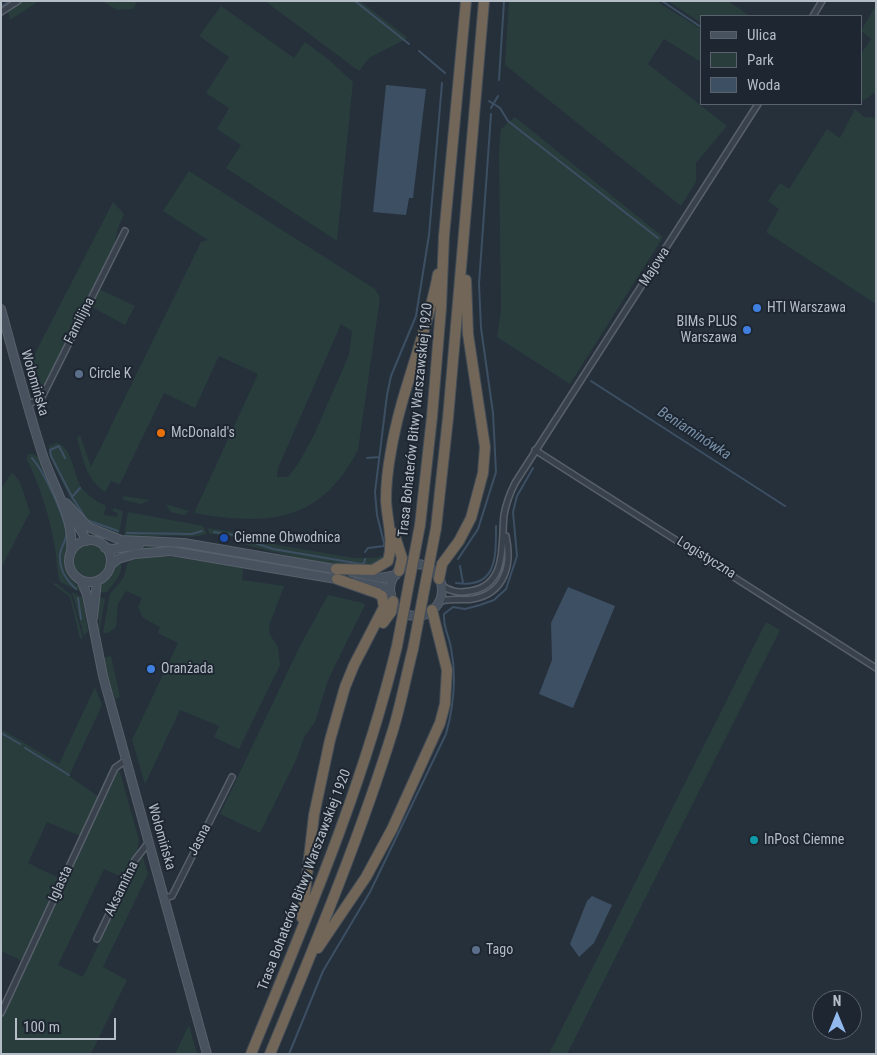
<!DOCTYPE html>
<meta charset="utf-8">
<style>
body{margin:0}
#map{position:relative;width:877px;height:1055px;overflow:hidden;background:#26303b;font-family:"Roboto Condensed",sans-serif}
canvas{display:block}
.frame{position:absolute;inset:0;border:2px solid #b5bdc7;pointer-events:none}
.legend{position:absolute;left:700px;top:15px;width:162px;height:90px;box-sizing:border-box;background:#1e2731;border:1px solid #5a636d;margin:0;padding:6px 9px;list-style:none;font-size:15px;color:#b5bdc7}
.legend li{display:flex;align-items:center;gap:10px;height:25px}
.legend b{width:25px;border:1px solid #5a636d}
.north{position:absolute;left:812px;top:990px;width:50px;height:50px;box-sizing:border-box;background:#1e2731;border:1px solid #5a636d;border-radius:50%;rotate:0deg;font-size:14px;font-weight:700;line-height:20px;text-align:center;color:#b5bdc7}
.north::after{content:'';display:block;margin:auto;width:18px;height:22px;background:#92baef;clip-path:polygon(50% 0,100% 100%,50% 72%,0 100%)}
.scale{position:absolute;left:15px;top:1018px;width:101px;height:22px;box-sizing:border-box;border:2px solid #b5bdc7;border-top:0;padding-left:6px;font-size:15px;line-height:18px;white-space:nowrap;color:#b5bdc7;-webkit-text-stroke:4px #1e2731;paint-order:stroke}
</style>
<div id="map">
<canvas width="877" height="1055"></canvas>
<div class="frame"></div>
<ul class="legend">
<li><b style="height:6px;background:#48515e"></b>Ulica</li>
<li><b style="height:14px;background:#293d3d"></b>Park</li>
<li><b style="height:14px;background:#3d4f63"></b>Woda</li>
</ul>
<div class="north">N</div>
<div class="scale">100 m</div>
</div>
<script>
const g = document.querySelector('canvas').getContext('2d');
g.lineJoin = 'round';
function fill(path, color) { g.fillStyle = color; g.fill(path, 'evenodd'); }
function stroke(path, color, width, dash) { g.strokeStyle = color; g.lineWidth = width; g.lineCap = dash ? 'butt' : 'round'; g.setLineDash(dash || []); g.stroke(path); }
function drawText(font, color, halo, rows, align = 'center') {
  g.font = font + ' "Roboto Condensed",sans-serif'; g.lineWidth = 4; g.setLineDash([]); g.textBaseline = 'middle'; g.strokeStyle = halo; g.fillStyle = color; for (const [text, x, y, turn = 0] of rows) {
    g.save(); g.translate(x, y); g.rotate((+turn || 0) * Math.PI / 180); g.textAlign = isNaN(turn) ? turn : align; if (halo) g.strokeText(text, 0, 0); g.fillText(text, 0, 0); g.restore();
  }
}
const green = new Path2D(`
 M 24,1 L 39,1 L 10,20 L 8,11 Z
 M 102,1 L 138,1 L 133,9 L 117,10 Z
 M 265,1 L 360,1 L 408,38 L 369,58 L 359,71 Z
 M 509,1 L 656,1 L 701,29 L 701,62 L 664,39 L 648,64 L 727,126 L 696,163 L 696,182 L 681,206 L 505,65 Z
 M 668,1 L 728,1 L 750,16 L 701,16 L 701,23 Z
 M 876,5 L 876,92 L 861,102 L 861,54 L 871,39 L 861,31 Z
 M 221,6 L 294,58 L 305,42 L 328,59 L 353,82 L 337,241 L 226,168 L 241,145 L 217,129 L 229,108 L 206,93 L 229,57 L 199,36 Z
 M 855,109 L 864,117 L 876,118 L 876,304 L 766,232 L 779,209 L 768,201 L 780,183 L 789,189 L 827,129 L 840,138 Z
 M 515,117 L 663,237 L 570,384 L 497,337 L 501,310 L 499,153 L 501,129 Z
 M 189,171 L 375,289 L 380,298 L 358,450 C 320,523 268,526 194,513 L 258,374 L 219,356 L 195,408 L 164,393 L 120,484 L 111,481 L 105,492 C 86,479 83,459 77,438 L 80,435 L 91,467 L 201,242 L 208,240 L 163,211 ZM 341,324 L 352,331 L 349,355 L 314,435 L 298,464 L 288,477 L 277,477 L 278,468 Z
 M 113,202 L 124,214 L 118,228 L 115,242 L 41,392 L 35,392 L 28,367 Z
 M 99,289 L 135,306 L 125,325 L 90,306 Z
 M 57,443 C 72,447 74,475 81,487 C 87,495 97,502 106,506 L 104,515 L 117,517 L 118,513 L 113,511 L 113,508 L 123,511 L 119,534 L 86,521 L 73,504 L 49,455 L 49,446 Z
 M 28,454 L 33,454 L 39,457 C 48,479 72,520 69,544 C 68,553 61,558 65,569 C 68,580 78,583 83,593 L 60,582 C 56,568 57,556 54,543 C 49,515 40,486 27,460 Z
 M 12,472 L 20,482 L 30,512 L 1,568 L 1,489 Z
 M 123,496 L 150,500 L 141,504 L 123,500 Z
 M 165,504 L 189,511 L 184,515 L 171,512 Z
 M 128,512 L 203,526 L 207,534 C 191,539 181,535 164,536 C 150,537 137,540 124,536 Z
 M 207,528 L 234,532 L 234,537 L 210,534 Z
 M 239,533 L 265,533 L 268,540 L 277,545 L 354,558 L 374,558 L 386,555 C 383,559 380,564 375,565 C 349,573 264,550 236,542 Z
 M74 561a16 16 0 1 1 32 0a16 16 0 1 1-32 0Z
 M 150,546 L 186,548 L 387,582 L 386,585 L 186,550 L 129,552 L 129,549 Z
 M 145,557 L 174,557 L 243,568 L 242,580 L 284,586 L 269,626 L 270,635 L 278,647 L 280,665 L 239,749 L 214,737 L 219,726 L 180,710 L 145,784 L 132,740 L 178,643 L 158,633 L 160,627 L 143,618 L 138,607 L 142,598 L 126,591 L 118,604 L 116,627 L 108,633 L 103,633 L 110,594 L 124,577 L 127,564 L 131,560 Z
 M 121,562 C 123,574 115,582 107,592 L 99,593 L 102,584 Z
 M 56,583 L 71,595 L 83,638 L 80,639 L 70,597 L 53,584 Z
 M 72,592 L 82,597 L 88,631 L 84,636 Z
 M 328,595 L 363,603 L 365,605 L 328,680 L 315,722 L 304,737 L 297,758 L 260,833 L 220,814 L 299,648 Z
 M 99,597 L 105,599 L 99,634 Z
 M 766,622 L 780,630 L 567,1054 L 549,1054 Z
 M 111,656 L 120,697 L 115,699 L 103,658 Z
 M 95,687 L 102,705 L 69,776 L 99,797 L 80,836 L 47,822 L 28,863 L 61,879 L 22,961 L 1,951 L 1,733 L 3,730 L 59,764 Z
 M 119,769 L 139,840 L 137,851 L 124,878 L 104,869 L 58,965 L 83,977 L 142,854 L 148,874 L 103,967 L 127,980 L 91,1054 L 1,1054 L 1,1020 Z
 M 189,1025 L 197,1054 L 175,1054 Z`);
const water = new Path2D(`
 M 386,85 L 426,89 L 413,198 L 409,198 L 406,215 L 373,212 Z
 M 568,587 L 615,606 L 573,708 L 539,694 L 552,660 L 551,623 Z
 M 592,896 L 612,905 L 594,943 L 579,957 L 570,944 L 587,901 Z`);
const stream = new Path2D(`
 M 355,1 L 409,44
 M 662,1 L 701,27
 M 1,7 L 9,1
 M 419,51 L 445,73
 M 499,80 L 504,1
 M 489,101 L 500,108 L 508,121 L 658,238
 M 491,108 L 498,96
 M 591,381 L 785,506
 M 32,458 C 44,471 60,508 65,525 C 69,542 61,543 60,555 C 59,570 66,580 76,589
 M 65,458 L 59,446 L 50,450 L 51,456 L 72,497 L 87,520 L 118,531
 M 367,458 L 379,457
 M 72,497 L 80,488
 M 214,532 L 234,535
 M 127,533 L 192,534 L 202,531
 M 240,538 L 273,549 L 361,564 L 364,563 L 365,559
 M 365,552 L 368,548 L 384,546 L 384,543 L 377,515 L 375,492 L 387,395 L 391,376 L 416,316 L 429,235 L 442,83
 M 458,559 L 478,529 L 496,472 L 493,413 L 481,328 L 479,284 L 491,114
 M 460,566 L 463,583
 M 456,583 C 497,589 496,558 496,526
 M 78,598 L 81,619
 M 3,734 L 20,744
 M 25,748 L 69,775
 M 289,1054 L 323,971 L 370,892 L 446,734 C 454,705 457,678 451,648 C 449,636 443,627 444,614 L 453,607 L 465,609 L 480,605 L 494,600 L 506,589 L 517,556 L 513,512 L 517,496 L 533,468`);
const street = new Path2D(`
 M 1,12 L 18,1
 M 813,16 L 822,1
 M 28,404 L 41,399 L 125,231
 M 535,450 L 876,668
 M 441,585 C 451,592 459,593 470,591 C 508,586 501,543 504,515 C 506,504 510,493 515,483 L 758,104
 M 439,602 C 450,597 461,601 473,599 C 506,593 512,563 506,536
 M 165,898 L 172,896 L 232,777
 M 97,939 L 135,860 L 149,842
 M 1,1013 L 115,768 L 126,760`);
const secondary = new Path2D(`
 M 1,309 C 14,357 27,406 42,453 C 52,485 75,518 71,551
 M 66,503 L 88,527 L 121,540 L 184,543 L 340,570
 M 73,517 L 87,541
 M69 561a21 21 0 1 1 42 0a21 21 0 1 1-42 0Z
 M 105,548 L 113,549 L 139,545
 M390 590a26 26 0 1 1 52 0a26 26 0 1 1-52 0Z
 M 110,566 L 118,559 L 135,554 L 171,551 L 342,580
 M 352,572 L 381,578 L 396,575
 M 81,580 L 87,595 L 103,676 L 207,1054
 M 356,582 L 382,587 L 391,594
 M 93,618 L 97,581`);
const highway = new Path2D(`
 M 420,525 L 432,417 L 441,308 L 444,236 L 466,1
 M 436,528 L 448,418 L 484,1
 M 394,533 L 402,558 L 399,571
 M 336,569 L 373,570 L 388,561 C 394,540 387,521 386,500 C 386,484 388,467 391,451 C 401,390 427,335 438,274
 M 439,579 L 442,564 L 459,541 L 471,518 L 483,473 L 485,447 L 468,334 L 466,280
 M 383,623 L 391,612 L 393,601
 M 302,918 L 314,815 L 330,740 L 345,687 L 354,665 L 384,607 L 382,596 L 377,593 L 337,579
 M 318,948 L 366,877 L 392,829 L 440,723 L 445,704 L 447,670 L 432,610
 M 251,1054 C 306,919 363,787 397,646
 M 270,1054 C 314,947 359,840 393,730 C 401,704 406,676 413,649`);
const highwayBridge = new Path2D(`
 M 397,646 L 420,525
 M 413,649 L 436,528`);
const markers = [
 [757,308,5,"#3f7fe0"],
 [747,330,5,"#3f7fe0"],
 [79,374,5,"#5c6f8a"],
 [161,433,5,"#e8710a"],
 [224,538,5,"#1a4fb4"],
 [151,669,5,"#3f7fe0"],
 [754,840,5,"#0f9aa8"],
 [476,950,5,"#5c6f8a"]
];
const streetNames = [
 ["Majowa",655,267,-57],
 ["Familijna",80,321,-63],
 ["Wołomińska",34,383,74],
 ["Trasa Bohaterów Bitwy Warszawskiej 1920",416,420,-84],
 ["Logistyczna",706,558,32],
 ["Wołomińska",161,837,74],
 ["Jasna",200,840,-63],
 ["Trasa Bohaterów Bitwy Warszawskiej 1920",305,880,-69],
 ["Iglasta",61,884,-65],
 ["Aksamitna",122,889,-64]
];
const poiNames = [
 ["HTI Warszawa",767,308],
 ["BIMs PLUS",737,322,"right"],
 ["Warszawa",737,338,"right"],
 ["Circle K",89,374],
 ["McDonald's",171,433],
 ["Ciemne Obwodnica",234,538],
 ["Oranżada",161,669],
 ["InPost Ciemne",764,840],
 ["Tago",486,950]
];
const waterNames = [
 ["Beniaminówka",694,434,33]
];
fill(green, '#293d3d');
fill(water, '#3d4f63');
stroke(stream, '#3d4f63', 2);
stroke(street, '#57606a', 8);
stroke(secondary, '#57606a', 10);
stroke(highway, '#444d57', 12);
stroke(street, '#39424c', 5);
stroke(secondary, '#48515e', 8);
stroke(highway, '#716657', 10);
stroke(highwayBridge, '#444d57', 12, []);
stroke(highwayBridge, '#716657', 10);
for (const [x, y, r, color] of markers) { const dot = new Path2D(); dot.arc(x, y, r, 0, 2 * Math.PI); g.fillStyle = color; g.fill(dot); stroke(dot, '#1e2731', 2); }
drawText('14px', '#b5bdc7', '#1e2731', streetNames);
drawText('14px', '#b5bdc7', '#1e2731', poiNames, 'left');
drawText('italic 15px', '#788fa8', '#1e2731', waterNames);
</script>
